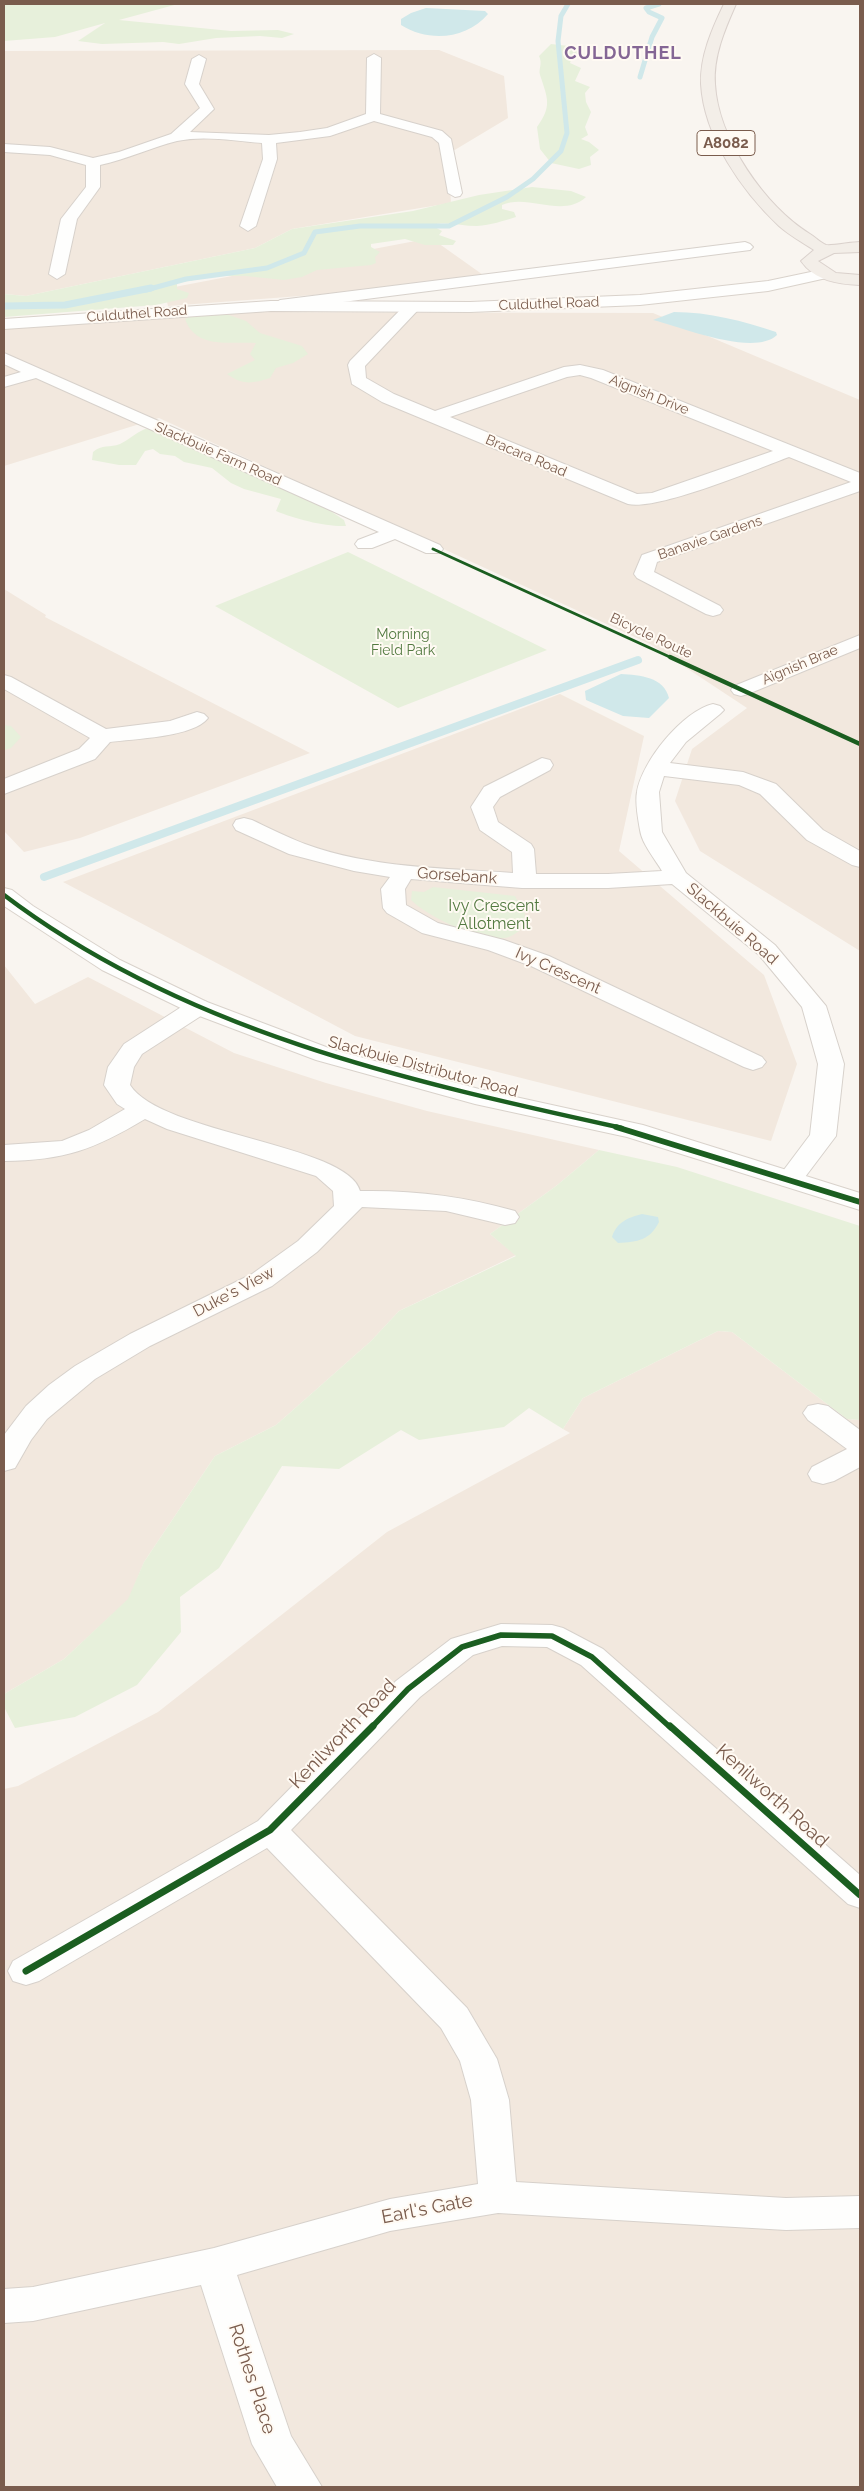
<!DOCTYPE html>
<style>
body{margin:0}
#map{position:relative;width:864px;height:2491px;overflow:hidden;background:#f9f5f0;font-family:Raleway,sans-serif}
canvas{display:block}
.frame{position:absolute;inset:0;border:5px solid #7a5c4d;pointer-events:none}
</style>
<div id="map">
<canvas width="864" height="2491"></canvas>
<div class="frame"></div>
</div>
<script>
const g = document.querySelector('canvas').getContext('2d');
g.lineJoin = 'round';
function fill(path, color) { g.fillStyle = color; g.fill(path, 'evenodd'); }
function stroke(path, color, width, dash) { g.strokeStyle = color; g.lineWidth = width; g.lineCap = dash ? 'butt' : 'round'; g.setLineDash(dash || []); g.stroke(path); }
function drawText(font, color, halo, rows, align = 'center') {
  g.font = font + ' Raleway,sans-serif'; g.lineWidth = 4; g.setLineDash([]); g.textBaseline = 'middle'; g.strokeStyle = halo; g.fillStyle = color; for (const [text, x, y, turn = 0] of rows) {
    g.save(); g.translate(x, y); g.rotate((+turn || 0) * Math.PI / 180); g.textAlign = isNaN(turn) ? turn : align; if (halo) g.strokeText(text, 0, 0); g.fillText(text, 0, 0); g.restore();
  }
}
const residential = new Path2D(`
 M 439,50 L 504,76 L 508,118 L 448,154 L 451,203 L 292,229 L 255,248 L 26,296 L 4,294 L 4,51 Z
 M 431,238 L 486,277 L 393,289 L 168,306 L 164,289 Z
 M 208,312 L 653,313 L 860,400 L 860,951 L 700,851 L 675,801 L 692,749 L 747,708 L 650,644 L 159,418 L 4,466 L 4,326 Z
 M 4,589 L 46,615 L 45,617 L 310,753 L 80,838 L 24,852 L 4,831 Z
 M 560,694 L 644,736 L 619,851 L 764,975 L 797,1064 L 771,1141 L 355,1036 L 63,882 Z
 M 4,965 L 35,1004 L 88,977 L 234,1053 L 326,1083 L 427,1111 L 599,1150 L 556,1186 L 490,1234 L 516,1255 L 399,1311 L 371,1341 L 276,1425 L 215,1456 L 144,1562 L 129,1599 L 64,1659 L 4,1694 Z
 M 718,1331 L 732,1332 L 847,1419 L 860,1420 L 860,2487 L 4,2487 L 4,1789 L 18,1786 L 158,1712 L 387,1532 L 570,1433 L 563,1429 L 583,1398 Z`);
const green = new Path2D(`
 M 4,4 L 178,4 L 119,20 L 231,31 L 278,30 L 294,34 L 282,38 L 260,36 L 216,38 L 179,44 L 163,42 L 102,44 L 78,41 L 105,23 L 55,37 L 4,41 Z
 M 551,44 L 569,46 L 584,55 L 571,60 L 570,63 L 581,68 L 575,81 L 590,87 L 585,93 L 586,102 L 591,112 L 585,127 L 588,135 L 581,139 L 589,142 L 599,150 L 590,157 L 591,165 L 579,169 L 551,163 L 540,149 L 537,127 C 552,106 548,99 540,75 C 538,69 543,64 539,56 Z
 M 532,187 L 571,191 L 586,197 C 562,219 528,193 502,205 L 502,209 L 514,212 L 516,217 C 503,221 491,225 477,226 C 461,226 447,221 431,225 L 442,231 L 439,235 L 456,241 L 453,245 L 425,245 L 405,239 L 371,244 L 371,247 L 380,252 L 375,257 L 376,263 L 371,265 L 317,270 L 302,277 L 284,280 L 245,276 L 218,276 L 177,283 L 177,289 L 189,293 L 187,298 L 156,305 L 4,317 L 4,294 L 26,296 L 255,248 L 292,229 L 413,211 L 479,195 Z
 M 223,313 L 246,321 L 260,333 L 302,346 L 308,354 L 293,363 L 276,368 L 270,378 C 252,384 242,385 227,374 L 255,360 L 250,354 L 256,343 C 230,341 196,350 185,319 L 195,314 Z
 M 145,429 L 167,430 L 326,508 L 344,520 L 346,526 C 326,527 295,519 276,511 L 281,499 L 244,489 L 231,483 L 212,468 L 184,462 L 175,456 L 160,454 L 153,449 L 145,451 L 136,465 L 119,465 L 92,460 L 93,452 C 102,444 110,448 120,444 C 129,440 135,433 145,429 Z
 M 348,552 L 547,650 L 398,708 L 215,606 Z
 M 4,725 L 11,726 L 21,737 L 11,748 L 4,750 Z
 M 433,887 L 515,896 L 525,914 L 522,929 C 517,932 510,938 504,938 C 480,941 428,917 411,900 L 412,891 L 424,892 Z
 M 599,1150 L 677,1167 L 860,1226 L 860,1420 L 847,1419 L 732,1332 L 718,1331 L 583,1398 L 563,1429 L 529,1408 L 504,1427 L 419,1440 L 401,1430 L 339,1469 L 282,1466 L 219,1568 L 180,1597 L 181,1632 L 137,1685 L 75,1717 L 15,1728 L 4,1707 L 4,1694 L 64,1659 L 128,1599 L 144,1562 L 215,1456 L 276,1425 L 371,1341 L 399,1311 L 516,1256 L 490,1234 L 556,1186 Z`);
const water = new Path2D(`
 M 426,8 L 485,11 L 488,14 C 466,40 428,42 401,25 L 401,19 L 411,13 Z
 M 674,312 C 709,312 743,321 776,332 L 777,335 C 754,357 681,327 653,320 Z
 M 621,674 C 640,675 664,677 669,698 L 649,718 L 623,716 L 586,700 L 585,691 Z
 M 642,1214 L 658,1217 L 659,1222 C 650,1240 638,1242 618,1243 L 612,1237 C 617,1222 627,1218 642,1214 Z`);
const streamFar2 = new Path2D(`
 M 640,77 L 652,37 L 662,18 L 649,12 L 646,8 L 659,4
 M 146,290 L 186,279 L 267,268 L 304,253 L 315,232 L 360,226 L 449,226 L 507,197 L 533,179 L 561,151 L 567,133 L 558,41 L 561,16 L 568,4`);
const streamFar1 = new Path2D(`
 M 4,306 L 65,305 L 151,288`);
const stream = new Path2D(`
 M 44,877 L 638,660`);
const street = new Path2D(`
 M 374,54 L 381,58 L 380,114 L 442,131 L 451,139 L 462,193 L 460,196 L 455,197 L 448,193 L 439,143 L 432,137 L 374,121 L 330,136 L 276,143 L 277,159 L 256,226 L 248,231 L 240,226 L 263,159 L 262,143 C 235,141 204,135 177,141 C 152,147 128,159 100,165 L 100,187 L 77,219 L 65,274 L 57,279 L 49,274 L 61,219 L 86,187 L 86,165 L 50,155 L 4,152 L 4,144 L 50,147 L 93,158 L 119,152 L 171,134 L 200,108 L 185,84 L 192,59 L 199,55 L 206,59 L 199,84 L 214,109 L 190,132 L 269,135 L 300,132 L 327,128 L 366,114 L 367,58 Z
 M 745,242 L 750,244 L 753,247 L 750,250 L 280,310 L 272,305 L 280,300 Z
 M 412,302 L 420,307 L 418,310 L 365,366 L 366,378 L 394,394 L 435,411 L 564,367 L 580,365 L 603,370 L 860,473 L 860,491 L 657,562 L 654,572 L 720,606 L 723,610 L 720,614 L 713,616 L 706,614 L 637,578 L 634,574 L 642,555 L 851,482 L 789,457 C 757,469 657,511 628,504 L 382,402 L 352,384 L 348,365 L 350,361 L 406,304 ZM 580,375 L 591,378 L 773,451 L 652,493 L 637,494 L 450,417 L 567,377 Z
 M 4,353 L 440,545 L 443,549 L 440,553 L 426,553 L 395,539 L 372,548 L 358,548 L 355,544 L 358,540 L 379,532 L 36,378 L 4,387 L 4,377 L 21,372 L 4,364 Z
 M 860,635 L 860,648 L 748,694 L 741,696 L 734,694 L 731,690 L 734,686 Z
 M 4,675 L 11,677 L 106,729 L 170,721 L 197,712 L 204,714 L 208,718 C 195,737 132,739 110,742 L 95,759 L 4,794 L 4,779 L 79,749 L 90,738 L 4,689 Z
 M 713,704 L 720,706 L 724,710 L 720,714 L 686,742 L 670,763 L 743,772 L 776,784 L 823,830 L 860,851 L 860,867 L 852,865 L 807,840 L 760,794 L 739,785 L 664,776 L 659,792 L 662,832 L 686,873 L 775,945 L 826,1006 L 844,1064 L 836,1136 L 799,1185 L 790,1187 L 781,1185 L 777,1179 L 810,1135 L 818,1064 L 802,1007 L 759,955 L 672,884 L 608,888 L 522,888 L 411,879 L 405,889 L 406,905 L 438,923 L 504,940 L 549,956 L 762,1057 L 766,1062 L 762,1067 L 753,1070 L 744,1067 L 531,966 L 488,950 L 422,933 L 387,913 L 383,908 L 381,889 L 390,877 L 354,871 L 289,854 L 236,830 L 233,825 L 236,820 L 244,818 L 252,820 C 269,828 287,837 305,844 C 370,868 444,868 513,873 L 512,852 L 480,830 L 471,807 L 484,787 L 542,758 L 550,760 L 553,765 L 550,770 L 500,797 L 493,807 L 498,822 L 531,844 L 534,849 L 536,874 L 608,874 L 662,871 C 655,859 642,844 640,830 C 638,819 635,802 637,792 C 642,761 683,711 713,704 Z
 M 198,1000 L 207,1002 L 210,1007 L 207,1012 L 142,1054 L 134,1067 L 130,1085 C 161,1134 348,1144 360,1191 C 413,1190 463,1196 515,1211 L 519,1217 L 515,1223 L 505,1225 L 446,1211 L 362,1207 L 317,1252 L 272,1286 L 150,1346 L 95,1379 L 47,1419 L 31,1440 L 15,1468 L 4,1471 L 4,1435 L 26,1406 L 49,1385 L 75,1366 L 130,1334 L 252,1274 L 298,1241 L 334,1206 L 333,1191 L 316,1176 L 167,1129 L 145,1119 C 93,1150 65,1160 4,1161 L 4,1145 L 62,1141 L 89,1130 L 125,1109 L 117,1104 L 104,1085 L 108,1067 L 124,1044 L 189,1002 Z
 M 818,1404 L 828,1406 L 860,1430 L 860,1467 L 834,1481 L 823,1484 L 812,1481 L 808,1474 L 812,1467 L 847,1449 L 808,1420 L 803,1413 L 808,1406 Z
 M 501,1624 L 552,1625 L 563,1628 L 603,1649 L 860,1875 L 860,1908 L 848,1904 L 581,1665 L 547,1647 L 502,1646 L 473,1655 L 420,1697 L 291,1830 L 467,2008 L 497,2059 L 509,2100 L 516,2182 L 786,2198 L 860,2196 L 860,2228 L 786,2230 L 498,2213 L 390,2231 L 237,2275 L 291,2436 L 322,2487 L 277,2487 L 252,2444 L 201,2285 L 33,2321 L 4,2323 L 4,2289 L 33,2287 L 214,2248 L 390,2199 L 478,2184 L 471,2100 L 460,2061 L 441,2028 L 267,1848 L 39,1981 L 26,1985 L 13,1981 L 8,1971 L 13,1961 L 258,1821 L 396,1681 L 451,1639 Z`);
const secondary = new Path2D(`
 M 825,269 L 833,274 L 831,277 L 768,291 L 640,305 L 470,312 L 271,311 L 4,329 L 4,319 L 271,301 L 470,302 L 640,295 L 768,281 Z
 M 4,888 L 12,890 L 33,906 L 120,960 L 207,1002 L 334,1050 L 479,1089 L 643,1125 L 860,1193 L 860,1210 L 627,1137 L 475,1104 L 316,1060 L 189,1012 L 102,970 L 4,906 Z`);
const primary = new Path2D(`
 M 724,4 L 736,4 C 725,29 713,56 715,84 C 718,139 765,206 810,234 C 815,237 821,243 826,245 C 832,246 852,242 860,242 L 860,252 L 834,253 L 818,261 L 836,273 L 860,275 L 860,285 C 838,284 815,281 801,261 L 814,250 C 802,242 789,235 779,226 C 742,191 704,137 701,84 C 700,56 712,29 724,4 Z`);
const cyclewayFar3 = new Path2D(`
 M 433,549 L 672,658`);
const cyclewayFar2 = new Path2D(`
 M 670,657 L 860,744
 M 4,895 C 183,1031 407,1081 622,1128`);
const cyclewayFar1 = new Path2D(`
 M 616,1127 L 860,1202
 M 371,1728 L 408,1689 L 462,1647 L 501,1635 L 552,1636 L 592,1657 L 671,1728`);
const cycleway = new Path2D(`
 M 670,1726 L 860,1895
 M 26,1971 L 270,1830 L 373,1726`);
const farStreetnames = [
 ["Culduthel Road",549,304,-2],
 ["Culduthel Road",137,314,-4],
 ["Aignish Drive",649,395,22],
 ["Slackbuie Farm Road",218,454,24],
 ["Bracara Road",526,456,23],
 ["Banavie Gardens",710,538,-19],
 ["Bicycle Route",651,636,25],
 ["Aignish Brae",800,665,-23]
];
const farParknames = [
 ["Morning",403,635],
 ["Field Park",403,651]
];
const shields = [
 [726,143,58]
];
const shieldNames = [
 ["A8082",726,143]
];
const streetNames = [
 ["Gorsebank",457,876,4],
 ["Slackbuie Road",732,924,41],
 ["Ivy Crescent",558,971,24],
 ["Slackbuie Distributor Road",423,1067,15],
 ["Duke's View",234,1292,-28]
];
const parkNames = [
 ["Ivy Crescent",494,906],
 ["Allotment",494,924]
];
const farDistrictnames = [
 ["CULDUTHEL",623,54]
];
const nearStreetnames = [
 ["Kenilworth Road",343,1734,-46],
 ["Kenilworth Road",772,1796,42],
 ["Earl's Gate",427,2209,-11],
 ["Rothes Place",252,2379,72]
];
fill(residential, '#f2e8de');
fill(green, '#e7f0db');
fill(water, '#d0e8ea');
stroke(streamFar2, '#d0e8ea', 5);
stroke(streamFar1, '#d0e8ea', 7);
stroke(stream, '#d0e8ea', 8);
stroke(street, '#d7d1cb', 2);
stroke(secondary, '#d9d2cb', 2);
stroke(primary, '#dad1cc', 2);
fill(street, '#fefefd');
fill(secondary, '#fefefd');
fill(primary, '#f3eee8');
stroke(cyclewayFar3, '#1b5e20', 3);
stroke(cyclewayFar2, '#1b5e20', 4.5);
stroke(cyclewayFar1, '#1b5e20', 5.5);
stroke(cycleway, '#1b5e20', 7);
drawText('14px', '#7a5c4d', '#fffaf3', farStreetnames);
drawText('14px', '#537a41', '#fffaf3', farParknames);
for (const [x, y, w] of shields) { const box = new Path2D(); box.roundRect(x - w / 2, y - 12.5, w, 25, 4); g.fillStyle = '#fffaf3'; g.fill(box); stroke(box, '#7a5c4d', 1); }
drawText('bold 15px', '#7a5c4d', null, shieldNames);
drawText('16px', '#7a5c4d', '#fffaf3', streetNames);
drawText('16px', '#537a41', '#fffaf3', parkNames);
g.letterSpacing = '1px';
drawText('bold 18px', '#846695', '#fffaf3', farDistrictnames);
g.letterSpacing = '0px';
drawText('19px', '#7a5c4d', '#fffaf3', nearStreetnames);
</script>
